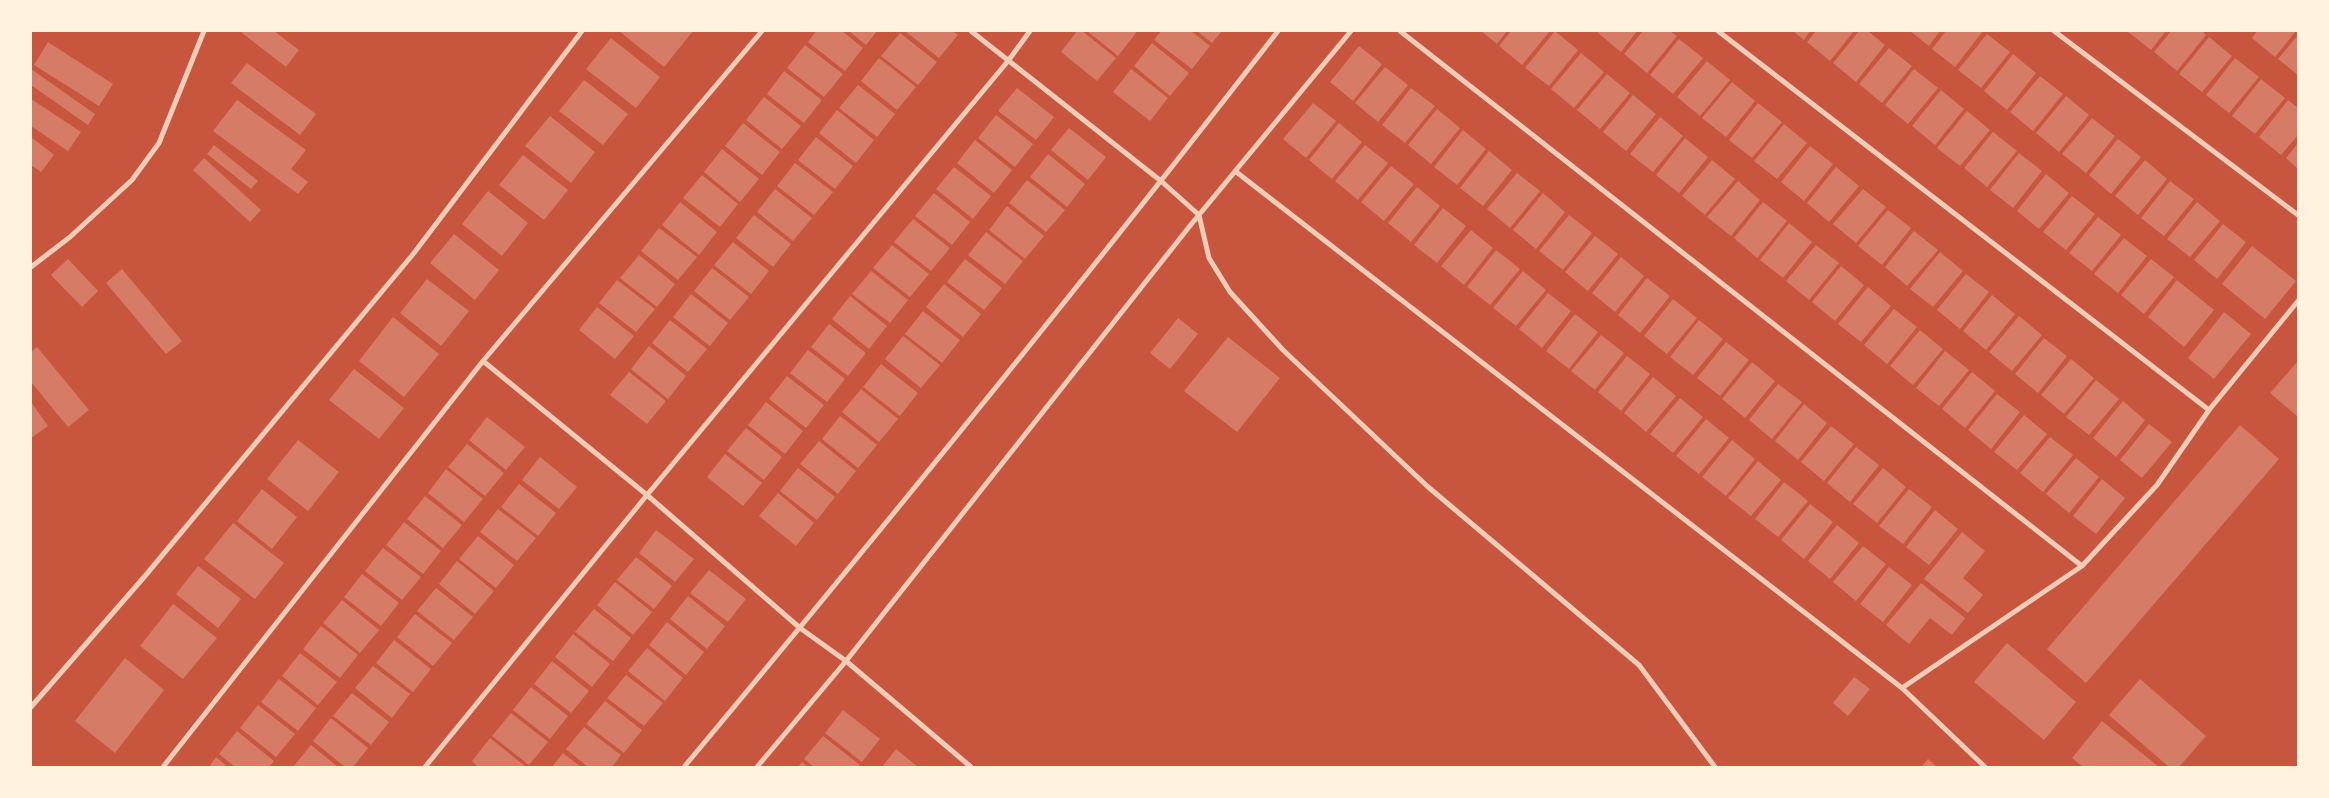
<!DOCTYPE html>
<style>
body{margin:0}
#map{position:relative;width:2329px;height:798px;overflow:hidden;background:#c8553d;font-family:Karla,sans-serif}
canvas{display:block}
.frame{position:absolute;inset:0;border:32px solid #fff3e0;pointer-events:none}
</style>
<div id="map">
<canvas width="2329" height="798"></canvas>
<div class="frame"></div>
</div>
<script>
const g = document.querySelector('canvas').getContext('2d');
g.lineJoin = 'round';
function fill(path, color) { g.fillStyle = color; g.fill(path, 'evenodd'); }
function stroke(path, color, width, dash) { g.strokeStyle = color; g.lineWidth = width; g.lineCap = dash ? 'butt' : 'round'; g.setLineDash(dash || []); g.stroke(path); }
const building = new Path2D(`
 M 243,31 L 274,31 L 299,50 L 286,67 L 242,33 Z
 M 619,31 L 693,31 L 664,67 Z
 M 816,31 L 842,31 L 863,48 L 845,71 L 808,42 Z
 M 849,31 L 877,31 L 866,45 Z
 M 905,31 L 952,31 L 958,35 L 939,58 Z
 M 1077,31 L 1082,31 L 1116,58 L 1097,81 L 1061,52 Z
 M 1087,31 L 1135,31 L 1136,33 L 1118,56 Z
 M 1161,31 L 1191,31 L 1210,46 L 1192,69 L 1154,40 Z
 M 1197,31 L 1222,31 L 1212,43 Z
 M 1481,31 L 1507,31 L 1497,44 Z
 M 1511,31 L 1550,31 L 1522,65 L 1499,46 Z
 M 1555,31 L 1578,50 L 1549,86 L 1525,68 Z
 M 1599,31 L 1637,31 L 1621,52 L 1598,33 Z
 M 1643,31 L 1670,31 L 1677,36 L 1647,73 L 1624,54 Z
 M 1793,31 L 1810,31 L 1804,40 Z
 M 1816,31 L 1854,31 L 1830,61 L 1807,42 Z
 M 1859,31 L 1868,31 L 1885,45 L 1856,82 L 1833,63 Z
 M 1910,31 L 1940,31 L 1929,46 Z
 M 1946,31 L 1983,31 L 1955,67 L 1932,49 Z
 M 2127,31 L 2166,31 L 2151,50 Z
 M 2171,31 L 2202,31 L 2206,35 L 2177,71 L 2154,52 Z
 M 2257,31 L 2296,31 L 2275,57 L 2252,38 Z
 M 900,33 L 937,62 L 918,85 L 881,56 Z
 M 1987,34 L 2010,52 L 1981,88 L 1958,70 Z
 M 2298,35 L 2298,75 L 2278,59 Z
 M 2209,37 L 2232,56 L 2202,92 L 2179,74 Z
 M 611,38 L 660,77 L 636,108 L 586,69 Z
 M 1679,39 L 1703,58 L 1673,94 L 1650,75 Z
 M 48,42 L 113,84 L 99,106 L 34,65 Z
 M 1152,43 L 1189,73 L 1170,96 L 1134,66 Z
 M 805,45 L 843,74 L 824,97 L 787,68 Z
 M 1359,46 L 1382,64 L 1353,101 L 1330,82 Z
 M 1889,48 L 1912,66 L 1882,103 L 1859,84 Z
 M 1581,53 L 1604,72 L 1574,108 L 1551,89 Z
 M 2013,54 L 2036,73 L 2007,110 L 1984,91 Z
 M 879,58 L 916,87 L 897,110 L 861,81 Z
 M 2235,58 L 2259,77 L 2229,113 L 2206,95 Z
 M 1707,61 L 1730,80 L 1700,116 L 1677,97 Z
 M 247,63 L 316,114 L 300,135 L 231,83 Z
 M 1385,67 L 1408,85 L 1378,122 L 1355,103 Z
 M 31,69 L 95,114 L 88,125 L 31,85 Z
 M 1131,69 L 1168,98 L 1150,121 L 1113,92 Z
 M 1914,69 L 1938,88 L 1908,124 L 1885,105 Z
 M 784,71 L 822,100 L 804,123 L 767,94 Z
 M 1607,74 L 1630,93 L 1600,129 L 1577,110 Z
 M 2040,76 L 2063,94 L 2033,131 L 2010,112 Z
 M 2261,79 L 2285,98 L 2255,134 L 2232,116 Z
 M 584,80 L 628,114 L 603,145 L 559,111 Z
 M 1732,82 L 1755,101 L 1726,137 L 1702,118 Z
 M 858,85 L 895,114 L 877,137 L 839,108 Z
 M 1017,88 L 1054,117 L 1036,140 L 998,111 Z
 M 1411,88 L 1435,106 L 1405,143 L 1382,125 Z
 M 1941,90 L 1964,109 L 1935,145 L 1912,126 Z
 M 1633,95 L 1656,114 L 1626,151 L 1603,132 Z
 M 2066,96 L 2089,115 L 2059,152 L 2036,133 Z
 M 764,97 L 801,126 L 782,149 L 746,120 Z
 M 31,99 L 81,132 L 68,151 L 31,126 Z
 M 237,100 L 306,150 L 291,169 L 308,182 L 298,194 L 213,131 Z
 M 2288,100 L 2298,108 L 2298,135 L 2281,155 L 2259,137 Z
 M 1313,103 L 1336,121 L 1306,158 L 1283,139 Z
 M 1758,103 L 1782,122 L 1752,158 L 1729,140 Z
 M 1437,109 L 1460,128 L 1431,164 L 1408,145 Z
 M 837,110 L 874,140 L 856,163 L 819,133 Z
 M 1967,111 L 1990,130 L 1960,166 L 1937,148 Z
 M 996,115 L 1033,144 L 1015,167 L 978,138 Z
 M 550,116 L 595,152 L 571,183 L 525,146 Z
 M 1660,117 L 1683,136 L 1653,172 L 1630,154 Z
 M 2092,118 L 2115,136 L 2086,173 L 2062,154 Z
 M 743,123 L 780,152 L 762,175 L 725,146 Z
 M 1339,123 L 1362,142 L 1332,179 L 1309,160 Z
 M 1784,124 L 1807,143 L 1777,179 L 1754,161 Z
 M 1069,128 L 1106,157 L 1088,180 L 1051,150 Z
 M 1463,130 L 1486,149 L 1457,185 L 1434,167 Z
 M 1993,132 L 2017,151 L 1987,187 L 1964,168 Z
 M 31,137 L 54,155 L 41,172 L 31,165 Z
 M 816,137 L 853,166 L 835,189 L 798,160 Z
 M 1685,138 L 1708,157 L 1679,193 L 1656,175 Z
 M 2118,139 L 2141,157 L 2111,194 L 2089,175 Z
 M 975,140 L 1012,170 L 994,193 L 957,163 Z
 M 2298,143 L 2298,169 L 2286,158 Z
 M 214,145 L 258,181 L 251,189 L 207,154 Z
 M 1365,145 L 1388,163 L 1358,200 L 1335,181 Z
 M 1810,146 L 1833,164 L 1804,201 L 1781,182 Z
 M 722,149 L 759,179 L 740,202 L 704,172 Z
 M 1489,151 L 1512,170 L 1483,206 L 1460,188 Z
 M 2019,153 L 2042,171 L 2013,208 L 1990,190 Z
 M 1048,154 L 1085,184 L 1067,207 L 1030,177 Z
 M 523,155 L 568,190 L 544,220 L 499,185 Z
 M 204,158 L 261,210 L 250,222 L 193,170 Z
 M 1712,160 L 1735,179 L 1705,215 L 1682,196 Z
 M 2145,160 L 2167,179 L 2138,215 L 2115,196 Z
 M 795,163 L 833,192 L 814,215 L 777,186 Z
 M 1391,166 L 1414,184 L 1384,221 L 1361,202 Z
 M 954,167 L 991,196 L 973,219 L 936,189 Z
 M 1836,167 L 1859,186 L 1829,222 L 1807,203 Z
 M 1517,173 L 1540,191 L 1510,228 L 1487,209 Z
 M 2046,174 L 2069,193 L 2039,229 L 2017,211 Z
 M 702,175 L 738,204 L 720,227 L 683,198 Z
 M 1027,180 L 1065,210 L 1046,232 L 1009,203 Z
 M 1738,181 L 1760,200 L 1731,236 L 1707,217 Z
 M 2170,181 L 2194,199 L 2164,236 L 2141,218 Z
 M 1417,187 L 1440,206 L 1411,242 L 1388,223 Z
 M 775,189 L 812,218 L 793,241 L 757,212 Z
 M 1863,189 L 1886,207 L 1856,243 L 1833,224 Z
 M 488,191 L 528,223 L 502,256 L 462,224 Z
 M 934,193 L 970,222 L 952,245 L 915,216 Z
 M 1543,193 L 1565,212 L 1536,249 L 1513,230 Z
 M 2072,196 L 2095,214 L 2066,250 L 2043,232 Z
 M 680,202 L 717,232 L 699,255 L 662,225 Z
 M 1763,202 L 1787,221 L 1757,258 L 1734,238 Z
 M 2197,202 L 2220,221 L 2190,257 L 2167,239 Z
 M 1007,206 L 1044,236 L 1025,259 L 989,230 Z
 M 1443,208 L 1466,226 L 1437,263 L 1414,245 Z
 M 1888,210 L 1911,228 L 1882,265 L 1858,246 Z
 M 754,215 L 791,244 L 773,267 L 736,238 Z
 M 1569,215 L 1592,233 L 1563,270 L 1539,251 Z
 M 2098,217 L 2121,235 L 2092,271 L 2069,253 Z
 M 913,219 L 950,248 L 931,271 L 894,242 Z
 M 1789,223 L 1812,242 L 1783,278 L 1760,260 Z
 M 2223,224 L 2246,242 L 2217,279 L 2194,260 Z
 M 659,228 L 697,257 L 678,280 L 641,251 Z
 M 1471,230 L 1493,248 L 1464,285 L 1441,266 Z
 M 1914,231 L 1938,250 L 1907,286 L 1885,267 Z
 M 986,232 L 1023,261 L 1005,284 L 968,255 Z
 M 454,234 L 499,270 L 475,300 L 430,263 Z
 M 1595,236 L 1618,254 L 1588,291 L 1565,272 Z
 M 2124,238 L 2147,256 L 2118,293 L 2094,274 Z
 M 733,242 L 769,271 L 751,294 L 714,265 Z
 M 892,245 L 929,274 L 910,297 L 873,268 Z
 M 1816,245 L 1839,263 L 1809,300 L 1786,281 Z
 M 2252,246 L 2296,281 L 2265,319 L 2222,284 Z
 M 1496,250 L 1520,269 L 1490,305 L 1467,287 Z
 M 1940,252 L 1963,271 L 1933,307 L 1910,289 Z
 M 639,255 L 675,284 L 657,307 L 620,278 Z
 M 1621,257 L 1644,276 L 1615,312 L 1592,293 Z
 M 68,259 L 98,291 L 82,307 L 51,275 Z
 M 965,259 L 1002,288 L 984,310 L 947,282 Z
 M 2151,259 L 2174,277 L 2144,314 L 2121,295 Z
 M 1841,266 L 1864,285 L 1835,321 L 1812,302 Z
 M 712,268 L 749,297 L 730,320 L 694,291 Z
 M 122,269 L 182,341 L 166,354 L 106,283 Z
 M 871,271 L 908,300 L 890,323 L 852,294 Z
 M 1523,271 L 1546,290 L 1516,326 L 1493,308 Z
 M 1966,274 L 1989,292 L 1960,329 L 1937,310 Z
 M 1647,278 L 1670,296 L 1640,333 L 1618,315 Z
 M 427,279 L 469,311 L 441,346 L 400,313 Z
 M 617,280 L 655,309 L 636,332 L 599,303 Z
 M 2177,280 L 2214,310 L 2184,347 L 2148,317 Z
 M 944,284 L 981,314 L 963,337 L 926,307 Z
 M 1868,287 L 1891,306 L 1861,342 L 1838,324 Z
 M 1548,293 L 1571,311 L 1542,348 L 1519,329 Z
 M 691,294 L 728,323 L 710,346 L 673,317 Z
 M 1992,295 L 2015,314 L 1986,350 L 1963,331 Z
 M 850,296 L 887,326 L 869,349 L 832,319 Z
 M 1673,299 L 1697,318 L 1667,354 L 1644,336 Z
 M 597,307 L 634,336 L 615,359 L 579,330 Z
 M 1894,309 L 1917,327 L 1887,364 L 1864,345 Z
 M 923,311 L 960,340 L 942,363 L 905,334 Z
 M 2224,312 L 2251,334 L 2214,379 L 2188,358 Z
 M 1575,314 L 1598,332 L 1569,369 L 1546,351 Z
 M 2019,316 L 2042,335 L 2012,371 L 1989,352 Z
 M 393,317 L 439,354 L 404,397 L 359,361 Z
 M 1178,318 L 1198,334 L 1170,369 L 1150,353 Z
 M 670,320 L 707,349 L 688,372 L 652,343 Z
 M 1699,320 L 1723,339 L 1693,375 L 1670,357 Z
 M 829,324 L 866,353 L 848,376 L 811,347 Z
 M 1920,330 L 1943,349 L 1913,385 L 1890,366 Z
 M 1601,335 L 1624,353 L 1595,390 L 1571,371 Z
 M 903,336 L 940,365 L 921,388 L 885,359 Z
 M 1228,337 L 1280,378 L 1237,432 L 1184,391 Z
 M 2044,338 L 2067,356 L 2038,393 L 2015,374 Z
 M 1726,342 L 1749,360 L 1720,396 L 1697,378 Z
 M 649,346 L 686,376 L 668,399 L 631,369 Z
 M 37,347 L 89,410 L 68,427 L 31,382 L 31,352 Z
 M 808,350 L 845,379 L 827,402 L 790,373 Z
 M 1945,351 L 1969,370 L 1939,406 L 1916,388 Z
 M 1627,356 L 1650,374 L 1621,411 L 1598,392 Z
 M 2071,359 L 2094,378 L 2064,414 L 2041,395 Z
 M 2298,361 L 2298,417 L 2270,393 Z
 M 1752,362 L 1775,381 L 1745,418 L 1722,399 Z
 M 881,364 L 918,393 L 900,416 L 863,387 Z
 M 354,369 L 404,408 L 379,439 L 329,400 Z
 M 629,372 L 666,401 L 647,424 L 610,395 Z
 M 1972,372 L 1995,391 L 1965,428 L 1942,409 Z
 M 787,376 L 824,405 L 806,428 L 769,399 Z
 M 1653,377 L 1676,396 L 1646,432 L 1624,413 Z
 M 2096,380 L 2119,399 L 2089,435 L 2066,417 Z
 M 1778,384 L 1802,402 L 1772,439 L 1749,420 Z
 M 861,389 L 898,419 L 879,442 L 842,412 Z
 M 1997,394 L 2020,412 L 1991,449 L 1968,430 Z
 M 1680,398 L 1703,417 L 1673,453 L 1650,434 Z
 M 2123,401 L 2145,420 L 2116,457 L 2093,438 Z
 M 31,402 L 48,426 L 31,438 Z
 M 766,402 L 803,431 L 785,454 L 748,425 Z
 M 1804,404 L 1827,423 L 1798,460 L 1775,441 Z
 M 2024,415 L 2047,434 L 2017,470 L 1994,452 Z
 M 840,416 L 877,445 L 858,468 L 822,439 Z
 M 487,417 L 525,447 L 506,470 L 469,440 Z
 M 1706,419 L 1729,438 L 1699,474 L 1676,456 Z
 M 2149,424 L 2172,442 L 2142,478 L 2120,460 Z
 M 2240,425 L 2279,459 L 2086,683 L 2047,649 Z
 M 1831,426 L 1854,444 L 1824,481 L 1801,462 Z
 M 746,428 L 782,457 L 764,480 L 727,451 Z
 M 2050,437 L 2073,455 L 2043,492 L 2020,473 Z
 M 298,440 L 339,472 L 308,511 L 267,479 Z
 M 1732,440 L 1755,459 L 1726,496 L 1702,477 Z
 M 819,441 L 856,471 L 838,494 L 800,464 Z
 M 467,444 L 504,473 L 485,496 L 448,467 Z
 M 1856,447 L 1879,465 L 1850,502 L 1827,483 Z
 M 725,454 L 762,483 L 743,506 L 707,477 Z
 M 540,457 L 577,487 L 559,509 L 522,480 Z
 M 2076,458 L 2099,477 L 2069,513 L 2046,494 Z
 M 1758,461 L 1781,480 L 1751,516 L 1728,498 Z
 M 798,468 L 835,497 L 817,520 L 780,491 Z
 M 1883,468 L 1906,487 L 1877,523 L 1853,504 Z
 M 446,469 L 483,499 L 464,522 L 428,493 Z
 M 2102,479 L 2125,498 L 2096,534 L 2073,516 Z
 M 1784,482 L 1808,501 L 1778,537 L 1755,519 Z
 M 519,484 L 556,513 L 538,536 L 501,507 Z
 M 262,489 L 297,517 L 272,549 L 237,521 Z
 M 1909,489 L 1932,507 L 1903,544 L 1879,526 Z
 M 778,493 L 814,523 L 796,546 L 759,516 Z
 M 425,496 L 462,525 L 443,548 L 407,519 Z
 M 1810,504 L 1833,522 L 1804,559 L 1781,540 Z
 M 498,509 L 536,538 L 517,561 L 480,532 Z
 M 1935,510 L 1958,529 L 1929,565 L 1906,547 Z
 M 404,522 L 441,551 L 423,574 L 386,545 Z
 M 233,523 L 284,563 L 255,599 L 204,559 Z
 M 1837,525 L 1859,543 L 1830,579 L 1808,561 Z
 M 656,530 L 694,559 L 675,582 L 639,553 Z
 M 1962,532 L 1985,551 L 1963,578 L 1983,595 L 1968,613 L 1924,579 Z
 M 478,536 L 514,565 L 496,588 L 459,559 Z
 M 1863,546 L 1886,564 L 1856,601 L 1833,582 Z
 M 383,548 L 421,577 L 402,600 L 365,571 Z
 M 636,557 L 672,586 L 654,609 L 617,580 Z
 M 457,561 L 494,591 L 475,614 L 439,584 Z
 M 198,566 L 241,599 L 218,628 L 176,594 Z
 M 1889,567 L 1912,585 L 1883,622 L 1860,604 Z
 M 709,570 L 746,599 L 728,622 L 690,593 Z
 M 362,574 L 399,603 L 381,626 L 344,597 Z
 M 615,582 L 652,612 L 633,635 L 597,605 Z
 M 1921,583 L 1965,618 L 1952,635 L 1930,618 L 1909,644 L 1886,625 Z
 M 436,588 L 473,617 L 454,640 L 417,611 Z
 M 688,596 L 725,626 L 707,649 L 670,619 Z
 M 342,600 L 379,630 L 360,653 L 323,623 Z
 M 173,604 L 217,638 L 183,679 L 140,646 Z
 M 594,609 L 631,638 L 613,661 L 575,632 Z
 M 415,614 L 452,643 L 433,666 L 397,637 Z
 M 667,622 L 704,652 L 686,675 L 649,645 Z
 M 321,626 L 358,655 L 340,678 L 303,649 Z
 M 573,634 L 610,664 L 592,687 L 555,657 Z
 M 394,640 L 431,669 L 413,692 L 376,663 Z
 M 2007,643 L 2076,702 L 2044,740 L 1974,682 Z
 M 647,648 L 683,678 L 665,701 L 628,671 Z
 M 300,653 L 337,682 L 318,705 L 282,676 Z
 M 125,658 L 164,690 L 115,753 L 75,721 Z
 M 552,661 L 589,691 L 571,713 L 534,684 Z
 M 373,666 L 410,694 L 392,718 L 355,688 Z
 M 626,675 L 663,703 L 644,726 L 607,698 Z
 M 1854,677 L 1870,689 L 1848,716 L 1833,703 Z
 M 279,679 L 316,708 L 298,731 L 261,702 Z
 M 2140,679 L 2206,736 L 2179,767 L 2169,767 L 2109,715 Z
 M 531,687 L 568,716 L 550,739 L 513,710 Z
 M 352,693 L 389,722 L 371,745 L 333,716 Z
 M 605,701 L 642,730 L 624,753 L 586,724 Z
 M 258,705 L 295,734 L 276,757 L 240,728 Z
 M 843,710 L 880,739 L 862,762 L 825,733 Z
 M 511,713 L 548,742 L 529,765 L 492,736 Z
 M 331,718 L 368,748 L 353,767 L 345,767 L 313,741 Z
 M 2102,721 L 2159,767 L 2083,767 L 2072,758 Z
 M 584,727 L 621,755 L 612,767 L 588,767 L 566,749 Z
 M 237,731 L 274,761 L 269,767 L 235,767 L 219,754 Z
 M 823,736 L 860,765 L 858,767 L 814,767 L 804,759 Z
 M 490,738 L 526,767 L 478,767 L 472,761 Z
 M 311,745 L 338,767 L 293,767 Z
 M 896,749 L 918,767 L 882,767 Z
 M 563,753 L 581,767 L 552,767 Z
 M 216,757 L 228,767 L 209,767 Z
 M 1928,759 L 1937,767 L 1921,767 Z
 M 802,762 L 808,767 L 798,767 Z`);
const minor = new Path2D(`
 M 971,31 L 1161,181 L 1199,215 L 1209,258 L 1230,292 L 1283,350 L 1427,486 L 1639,665 L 1715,767
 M 1400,31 L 2082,566
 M 1718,31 L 2209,410
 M 2054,31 L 2298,215
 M 1235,171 L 1902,688 L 1985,767
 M 31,267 L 70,237 L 132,180 L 159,143 L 204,31
 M 483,361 L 647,495 L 800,628 L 846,661 L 971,767
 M 1902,688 L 2082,566 L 2157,485 L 2209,410 L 2298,301
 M 31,707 L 145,576 L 414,253 L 582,31
 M 163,767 L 483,361 L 762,31
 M 425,767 L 647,495 L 1008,61 L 1030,31
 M 684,767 C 886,525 1085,280 1278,31
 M 757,767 L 846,661 L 1189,227 L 1351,31`);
fill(building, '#d67c66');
stroke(minor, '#f1ccb7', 5);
</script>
